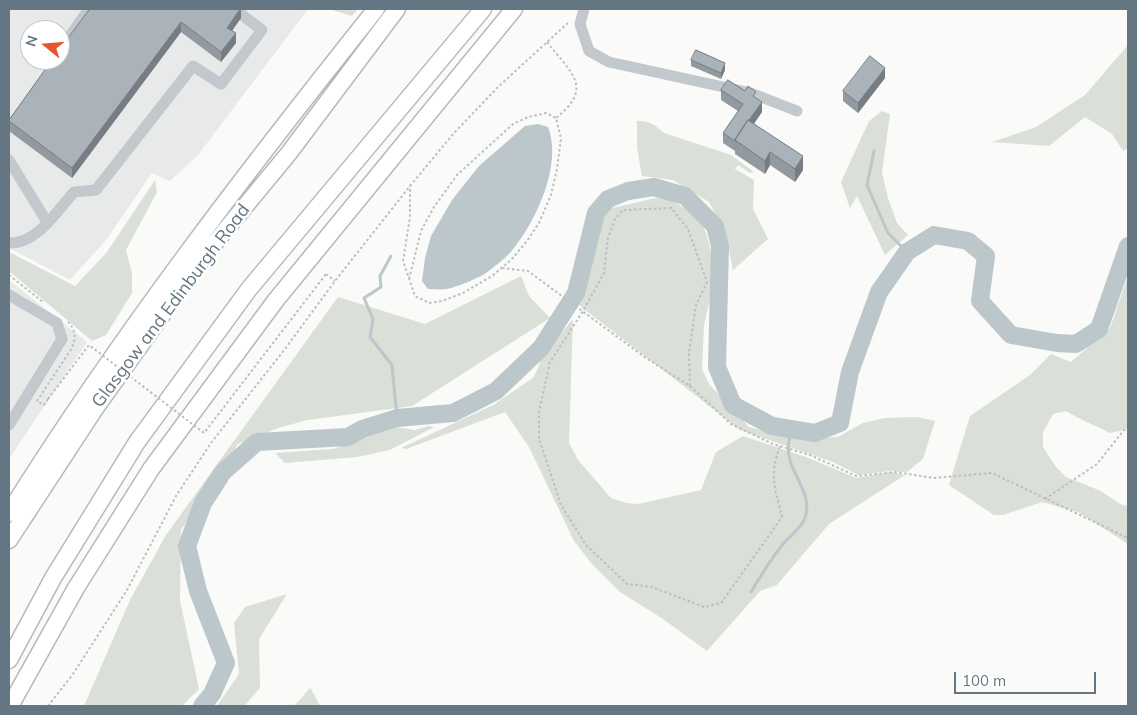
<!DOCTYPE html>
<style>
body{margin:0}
#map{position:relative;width:1137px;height:715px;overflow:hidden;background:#fafaf8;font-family:Mulish,sans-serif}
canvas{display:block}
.frame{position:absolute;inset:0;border:10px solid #657683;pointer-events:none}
.north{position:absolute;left:20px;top:20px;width:50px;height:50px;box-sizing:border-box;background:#fff;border:1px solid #c1c8cd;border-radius:50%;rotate:287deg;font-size:14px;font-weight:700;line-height:20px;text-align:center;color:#657683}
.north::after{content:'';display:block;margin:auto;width:18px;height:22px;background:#e4572e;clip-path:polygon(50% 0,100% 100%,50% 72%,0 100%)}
.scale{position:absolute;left:954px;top:672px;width:142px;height:22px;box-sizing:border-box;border:2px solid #657683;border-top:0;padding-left:6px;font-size:15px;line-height:18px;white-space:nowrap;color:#657683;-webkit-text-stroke:4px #fff;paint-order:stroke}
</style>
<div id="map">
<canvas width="1137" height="715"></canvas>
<div class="frame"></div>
<div class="north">N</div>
<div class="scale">100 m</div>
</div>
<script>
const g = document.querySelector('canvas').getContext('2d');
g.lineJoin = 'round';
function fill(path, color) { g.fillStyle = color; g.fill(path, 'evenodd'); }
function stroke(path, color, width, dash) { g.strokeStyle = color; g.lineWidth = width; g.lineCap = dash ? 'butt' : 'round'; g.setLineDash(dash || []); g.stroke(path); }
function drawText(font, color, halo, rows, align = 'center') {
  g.font = font + ' Mulish,sans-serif'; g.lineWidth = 5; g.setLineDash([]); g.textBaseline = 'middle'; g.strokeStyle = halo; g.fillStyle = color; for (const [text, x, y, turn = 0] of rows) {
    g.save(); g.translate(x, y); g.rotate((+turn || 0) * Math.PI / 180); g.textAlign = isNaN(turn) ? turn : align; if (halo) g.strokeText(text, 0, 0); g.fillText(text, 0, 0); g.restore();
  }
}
const built = new Path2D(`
 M 9,9 L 308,9 L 198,155 L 170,181 L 152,173 L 106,240 L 70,280 L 9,248 ZM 30,30 L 60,30 L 60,60 L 30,60 Z
 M 9,280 L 87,342 L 9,459 Z`);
const green = new Path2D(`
 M 329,9 L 358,9 L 352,16 Z
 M 1128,45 L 1128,148 L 1123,151 L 1112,134 L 1085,117 L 1049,146 L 992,142 L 1036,127 L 1085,95 Z
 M 882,111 L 890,114 L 882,173 L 888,198 L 897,223 L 908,235 L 885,255 L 857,196 L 850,208 L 841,182 L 869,121 Z
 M 637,121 C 650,121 655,125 664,133 L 731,155 L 754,172 L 750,173 L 738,165 L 735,169 L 754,180 L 753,209 L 768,239 L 733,270 L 726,234 L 709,202 L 673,180 L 642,176 L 637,148 Z
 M 155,180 L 157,192 L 126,250 L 132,274 L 132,293 L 106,335 L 92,341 L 9,271 L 9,252 L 75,286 L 107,252 Z
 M 664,196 L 699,217 L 706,233 L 713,258 L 715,276 L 704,325 L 702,369 L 709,384 L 749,427 L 772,433 L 813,438 L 838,437 L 863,423 L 884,418 L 917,417 L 935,421 L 923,459 L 907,472 L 890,471 L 858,475 L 833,462 L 740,430 L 579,305 L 602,215 L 612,208 Z
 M 521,276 L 529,296 L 550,318 L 412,406 L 308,420 L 281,427 L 238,444 L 181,530 L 180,601 L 199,689 L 182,706 L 84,706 L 130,600 L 166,535 L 338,297 L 425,324 Z
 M 1128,276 L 1128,429 L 1110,433 C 1095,425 1080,420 1066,411 L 1053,414 L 1043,432 L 1043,447 L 1056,467 L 1066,477 L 1101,491 L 1120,504 L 1128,506 L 1128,544 L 1078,512 L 1042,502 L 1003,515 L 994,515 L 949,485 L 970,416 L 1030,375 L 1051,354 L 1071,362 L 1110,328 Z
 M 573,319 L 569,443 L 578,460 L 611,498 L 626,503 L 639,504 L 701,490 L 716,452 L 743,436 L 806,457 L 856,478 L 892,472 L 905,475 L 829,524 L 777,585 L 760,591 L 707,651 L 663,619 L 620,592 L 592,564 L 574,541 L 529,447 L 505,412 L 406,449 L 401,448 L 493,405 L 533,378 L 538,368 L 542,356 Z
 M 429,426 L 434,427 L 390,450 L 357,457 L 285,463 L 275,453 L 333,449 L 354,442 L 373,430 L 395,427 L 415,430 Z
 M 287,594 L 259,639 L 260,688 L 244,706 L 217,706 L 239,674 L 234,623 L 245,607 Z
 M 310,687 L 320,706 L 294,706 L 310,688 Z`);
const water = new Path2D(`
 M 538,124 L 548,127 C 563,165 535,224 510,253 C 503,260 494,267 486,273 C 479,278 456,287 447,289 C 441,290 434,289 428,289 L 422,281 L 425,258 L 431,236 L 452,200 L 479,166 L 525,126 Z`);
const stream = new Path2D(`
 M 874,151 L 867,185 L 888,233 L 907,252
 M 391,256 L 380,276 L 381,287 L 364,298 L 373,319 L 370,337 L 392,365 L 397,418
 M 751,592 C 761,575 771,559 783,544 C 789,537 803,526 805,518 C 813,495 792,475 789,456 C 787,446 789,438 792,429`);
const river = new Path2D(`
 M 202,706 L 212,694 L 226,663 L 198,591 L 187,546 L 203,503 L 223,472 L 257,442 L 348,437 L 362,429 L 397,418 L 453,413 L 496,391 L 541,348 L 576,293 L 596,213 L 608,199 L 628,191 L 654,187 L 685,196 L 715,226 L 720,246 L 717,367 L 733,405 L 772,426 L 815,433 L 840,423 L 850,372 L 879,292 L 907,252 L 934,235 L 968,241 L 986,256 L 980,301 L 1011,335 L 1057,343 L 1076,344 L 1099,329 L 1128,246`);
const path = new Path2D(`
 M 547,42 C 570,72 595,87 556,118
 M 502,268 L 528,271 L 646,358 L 690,386 L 731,424 L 773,444 L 810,455 L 856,476 L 896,472 L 933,478 L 992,473 L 1128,538
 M 326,274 L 335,281
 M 9,275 L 43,302
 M 409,279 L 421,231 L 434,207 L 457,175 L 513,124 L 528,117 L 546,113 L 556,118 L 561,138 L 557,169 L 551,195 L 539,223 L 527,241 L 511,260 L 492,276 L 463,293 L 442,301 L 429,303 L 415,296 L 403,261 L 410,217 L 410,186
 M 690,386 L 689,352 L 696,305 L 707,282 L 688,229 L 671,208 L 623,210 L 615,219 L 608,238 L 604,273 L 583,311 L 550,362 L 539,412 L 539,439 L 561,505 L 586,545 L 627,584 L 652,587 L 704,607 L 721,603 L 782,517 C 775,489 769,475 780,446
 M 48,399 L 44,405 L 37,401 L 72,348 C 76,337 76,330 68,322
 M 1045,499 L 1097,464 L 1124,430 L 1128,429
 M 48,706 L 73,674 L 127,590 L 176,496 L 211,443 L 285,349 L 335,281 L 410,186 L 454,133 L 498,87 L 569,22`);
const minor = new Path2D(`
 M 584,9 L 580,24 L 589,51 L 609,62 L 751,93 L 797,111
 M 60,50 L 89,9
 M 9,160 L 47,222
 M 9,243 C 37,244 57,211 74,192 L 96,190 L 193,66 L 221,84 L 262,30 L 234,9
 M 9,295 L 57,323 L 62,339 L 9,425`);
const highway = new Path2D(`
 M 9,513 C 119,337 246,172 376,9
 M 9,540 L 94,410 L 204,256 L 289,153 L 397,9
 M 9,660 L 53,578 L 137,442 L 249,289 L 483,9
 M 10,706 L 76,588 L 151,469 L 276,300 L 514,9`);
const pathBridge = new Path2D(`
 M 48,399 L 89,345 L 204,433 L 326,274`);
const wall = new Path2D(`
 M 90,9 L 241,9 L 241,18 L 232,30 L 236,43 L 221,62 L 181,32 L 72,178 L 9,131 L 9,120 Z
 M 691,60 L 725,70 L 721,79 L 691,66 Z
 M 885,78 L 858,113 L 843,101 L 843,91 Z
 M 721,90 L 756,98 L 762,112 L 754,123 L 803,170 L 795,182 L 770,165 L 765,174 L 735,154 L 735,151 L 723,143 L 723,133 L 738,111 L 721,100 Z`);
const shadedWall = new Path2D(`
 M 240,9 L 241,9 L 241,18 L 227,38 L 227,28 Z
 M 181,22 L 181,32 L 72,178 L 72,168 Z
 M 236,33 L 236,43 L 221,62 L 221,52 Z
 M 725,63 L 725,70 L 721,79 L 721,73 Z
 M 885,68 L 885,78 L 858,113 L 858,103 Z
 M 762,102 L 762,112 L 740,144 L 735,141 Z
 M 770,152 L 770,165 L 765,174 L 765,161 Z
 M 803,156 L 803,170 L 795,182 L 795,169 Z`);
const building = new Path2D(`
 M 90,9 L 240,9 L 227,28 L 236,33 L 221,52 L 181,22 L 72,168 L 9,121 L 9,120 L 52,60 L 60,60 L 60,49 Z
 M 696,50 L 725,63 L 721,73 L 691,60 Z
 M 870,56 L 885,68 L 858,103 L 843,91 Z
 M 728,80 L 745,91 L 748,86 L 756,92 L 753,96 L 762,102 L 749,120 L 748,120 L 735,140 L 735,141 L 723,133 L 743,104 L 721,90 Z
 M 748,120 L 803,156 L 795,169 L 770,152 L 765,161 L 735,140 Z`);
const streetNames = [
 ["Glasgow and Edinburgh Road",171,306,-53]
];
fill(built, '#e8e9e9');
fill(green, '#dadfd7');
fill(water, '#bbc7cb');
stroke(stream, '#bbc7cb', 3);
stroke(river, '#bbc7cb', 18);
stroke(highway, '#b4b9bd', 19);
stroke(path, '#bbbfc2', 2, [2.5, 2.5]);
stroke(minor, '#c3c8cc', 11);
stroke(highway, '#fff', 16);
stroke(pathBridge, '#bbbfc2', 2, [2.5, 2.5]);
fill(wall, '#929a9f');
fill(shadedWall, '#777d82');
fill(building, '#aab3b9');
stroke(building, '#777d82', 1);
drawText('18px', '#657683', '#fff', streetNames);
</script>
